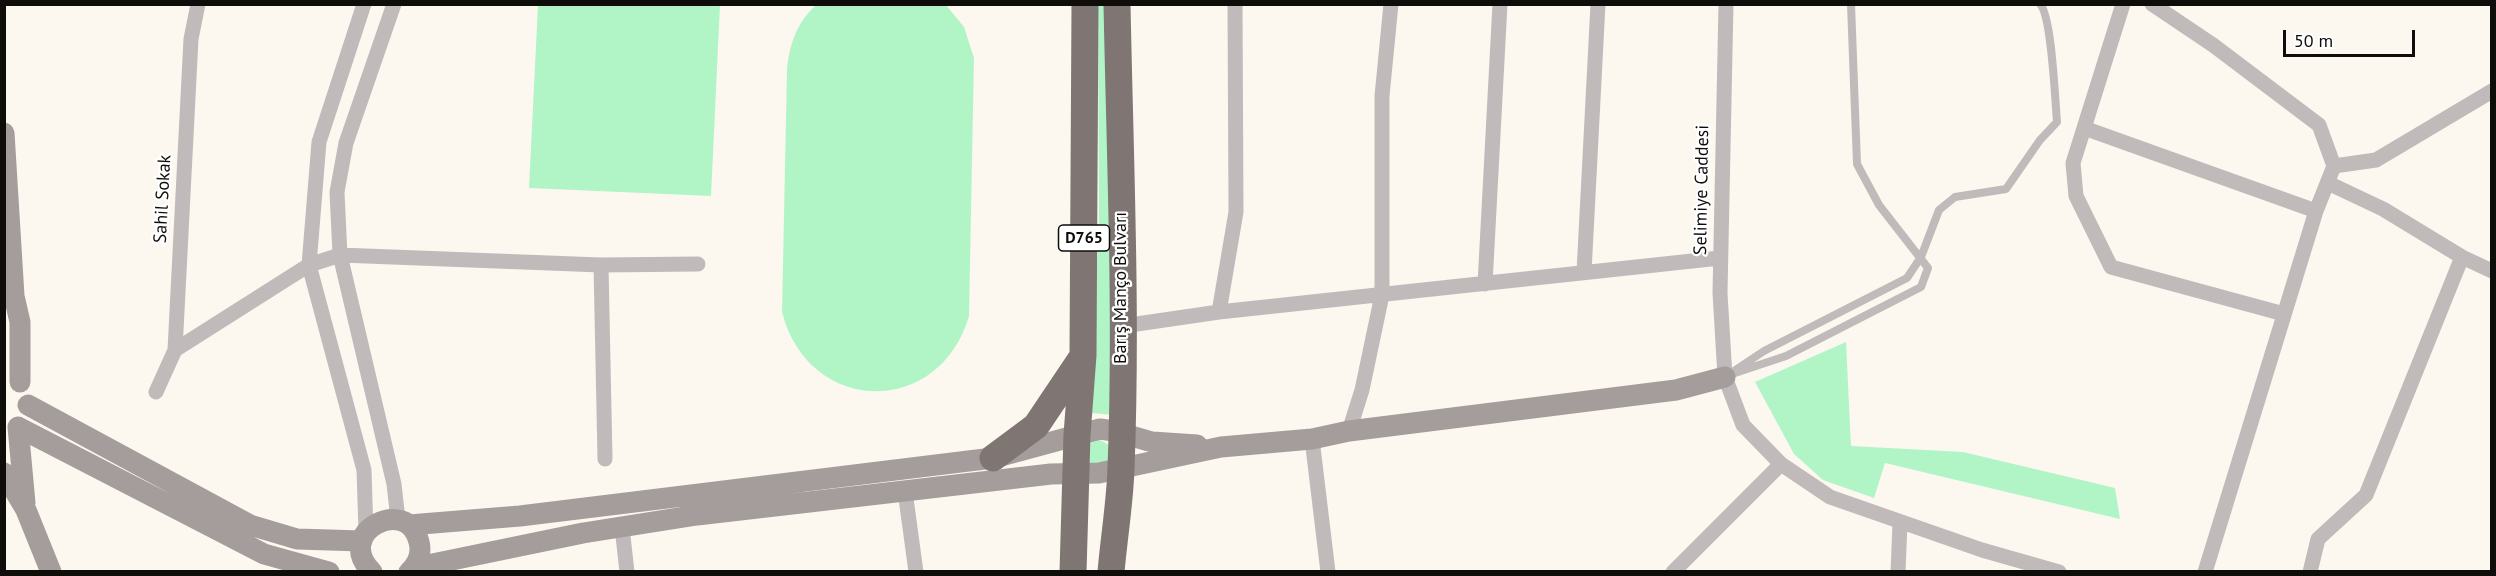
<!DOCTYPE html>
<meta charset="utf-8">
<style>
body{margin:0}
#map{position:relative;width:2496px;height:576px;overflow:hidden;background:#fcf8ef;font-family:"PT Sans",sans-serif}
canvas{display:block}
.frame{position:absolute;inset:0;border:6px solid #0e0d0a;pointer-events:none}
.scale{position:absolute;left:2283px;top:30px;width:132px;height:27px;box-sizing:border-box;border:3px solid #0e0d0a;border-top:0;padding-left:8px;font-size:18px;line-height:21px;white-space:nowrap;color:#0e0d0a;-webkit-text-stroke:4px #fff;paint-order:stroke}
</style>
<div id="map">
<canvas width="2496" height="576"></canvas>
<div class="frame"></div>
<div class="scale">50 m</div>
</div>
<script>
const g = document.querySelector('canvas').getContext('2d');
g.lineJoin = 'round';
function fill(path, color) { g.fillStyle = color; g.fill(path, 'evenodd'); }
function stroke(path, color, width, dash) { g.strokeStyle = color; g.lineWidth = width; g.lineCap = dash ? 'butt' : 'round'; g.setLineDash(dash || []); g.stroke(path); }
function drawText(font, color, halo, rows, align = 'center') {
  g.font = font + ' "PT Sans",sans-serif'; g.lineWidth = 4.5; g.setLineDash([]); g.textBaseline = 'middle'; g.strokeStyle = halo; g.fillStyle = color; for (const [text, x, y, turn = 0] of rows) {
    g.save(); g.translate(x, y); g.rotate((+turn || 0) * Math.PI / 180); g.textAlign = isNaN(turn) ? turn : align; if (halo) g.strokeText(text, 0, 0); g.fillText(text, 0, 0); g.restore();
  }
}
const green = new Path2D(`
 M 538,5 L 720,5 L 711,196 L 529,188 Z
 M 816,5 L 946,5 L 964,27 L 974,58 L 969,316 C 939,419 808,415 782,312 L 787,70 C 789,45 797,22 816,5 Z
 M 1098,5 L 1112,5 L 1114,415 L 1091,413 L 1099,216 Z
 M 1846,342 L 1851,446 L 1963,452 L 2115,488 L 2120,519 L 1885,463 L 1874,498 L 1823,480 L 1794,454 L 1755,382 Z
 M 1100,440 L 1111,446 L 1111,463 L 1089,465 L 1090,443 Z`);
const lane = new Path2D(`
 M 1735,373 L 1786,356 L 1921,287 L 1928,268 L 1879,205 L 1857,164 L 1851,4
 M 1725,377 L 1764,351 L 1907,278 L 1921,257 L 1939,210 L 1955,197 L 2006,189 L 2040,140 L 2057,122 C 2055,101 2052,16 2040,4`);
const street = new Path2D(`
 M 364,4 L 319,142 L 309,265 L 364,470 L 366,532
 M 394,4 L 346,143 L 337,192 L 340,255 L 394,484 L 398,520
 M 1726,4 L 1720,293 L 1725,377 L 1743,425 L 1781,464 L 1830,497 L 1982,550 L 2059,572
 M 2123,4 L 2073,163 L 2076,196 L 2111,267 L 2284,314
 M 2152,4 L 2213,45 L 2319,125 L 2334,166 L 2316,211 L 2205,572
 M 2084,128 L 2316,211
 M 2334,166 L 2376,160 L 2492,91
 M 2328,183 L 2383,209 L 2462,257 L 2492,271
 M 601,265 L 605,459
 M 1584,272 L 1598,4
 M 1485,284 L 1500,4
 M 1219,312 L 1720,258
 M 1123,326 L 1219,312 L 1236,212 L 1235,4
 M 175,350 L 309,265 L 340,255 L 601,265 L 698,264
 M 156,392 L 175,350 L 191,39 L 198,4
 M 1349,431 L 1362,390 L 1382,295 L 1382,96 L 1391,4
 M 1312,439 L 1328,572
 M 905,491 L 916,572
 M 622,527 L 627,572
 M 1673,572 L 1781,464
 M 1898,572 L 1900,523
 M 2310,572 L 2318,539 L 2366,495 L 2462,257`);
const secondary = new Path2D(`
 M 4,133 L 14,296 L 20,322 L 20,382
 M 28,405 L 250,525 L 297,539 L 362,541
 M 18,427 L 264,554 L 329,572
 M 18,427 L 25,503
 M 4,473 L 26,510 L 51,572
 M 409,525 L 520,516 L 993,458 L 1100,429 L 1114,431 L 1152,442 L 1197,445
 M 413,568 L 583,533 L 697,515 L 1051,474 L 1099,473 L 1221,447 L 1312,439 L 1349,431 L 1676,390 L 1725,377
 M 372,572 C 332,532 408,494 419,542 C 422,553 418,564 409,572`);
const highway = new Path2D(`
 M 993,458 L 1036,426 L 1083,356
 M 1073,572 L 1077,435 L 1083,355 L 1085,4
 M 1111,572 C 1114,537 1120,502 1121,468 C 1127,314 1120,159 1117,4`);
const shields = [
 [1084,238,51]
];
const shieldNames = [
 ["D765",1084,238]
];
const streetNames = [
 ["Selimiye Caddesi",1702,190,-89],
 ["Sahil Sokak",163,199,-87],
 ["Barış Manço Bulvarı",1121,288,-90]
];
fill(green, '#b1f5c7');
stroke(lane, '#c0bbba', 8);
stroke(street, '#c0bbba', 15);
stroke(secondary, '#a49d9b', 21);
stroke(highway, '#7f7573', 27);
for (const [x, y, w] of shields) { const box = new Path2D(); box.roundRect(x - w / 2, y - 13, w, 26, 4.5); g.fillStyle = '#fff'; g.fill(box); stroke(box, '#0e0d0a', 1.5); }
drawText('bold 16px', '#0e0d0a', null, shieldNames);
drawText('18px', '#0e0d0a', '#fff', streetNames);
</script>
